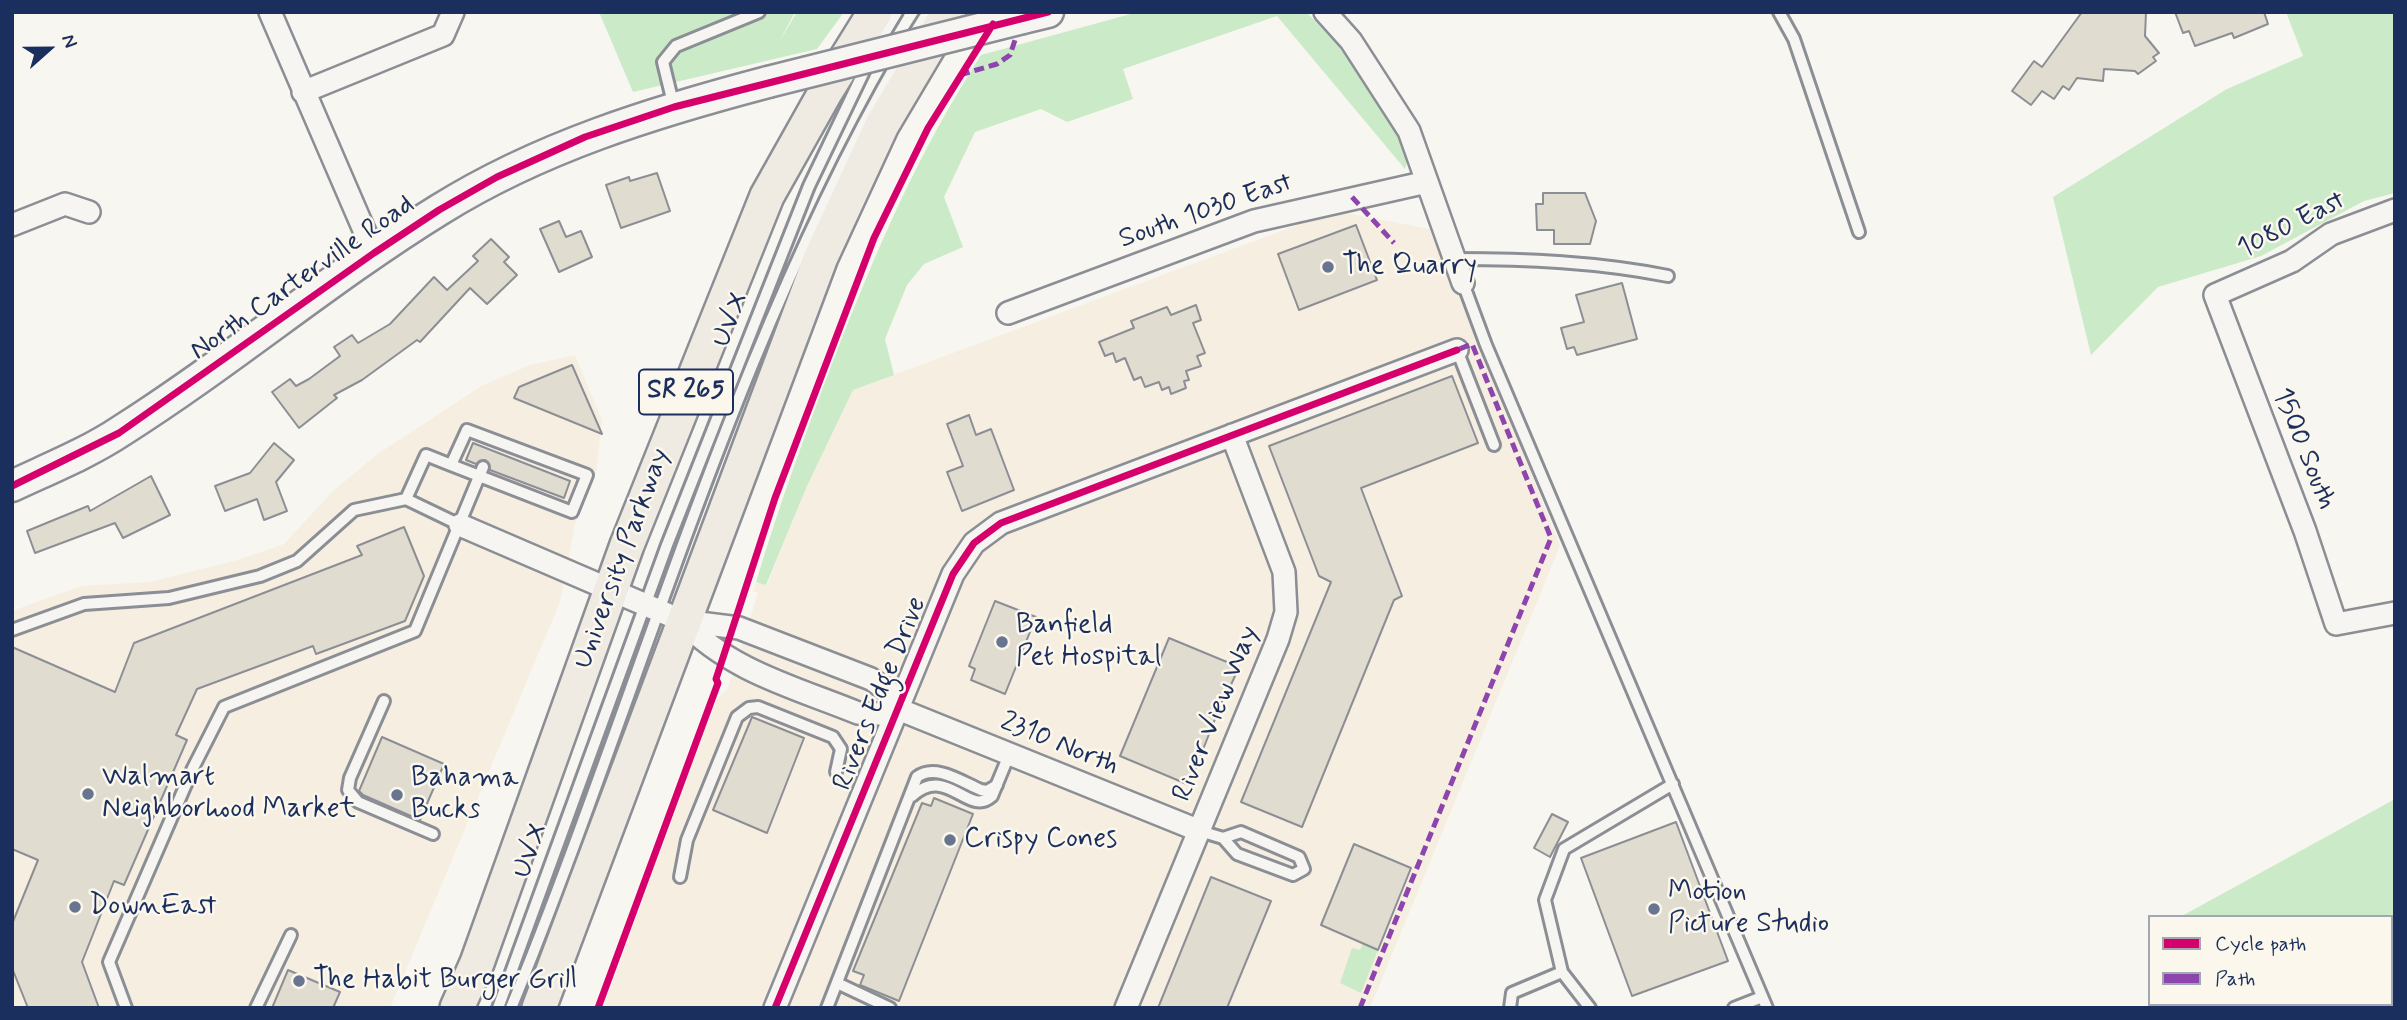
<!DOCTYPE html>
<style>
body{margin:0}
#map{position:relative;width:2407px;height:1020px;overflow:hidden;background:#f8f6f0;font-family:Mynerve,sans-serif}
canvas{display:block}
.frame{position:absolute;inset:0;border:14px solid #1b2f5e;pointer-events:none}
.legend{position:absolute;left:2148px;top:915px;width:245px;height:91px;box-sizing:border-box;background:#fbf7ec;border:2px solid #a1a7b3;margin:0;padding:9px 12px;list-style:none;font-size:21px;color:#1b2f5e}
.legend li{display:flex;align-items:center;gap:14px;height:35px}
.legend b{width:35px;border:2px solid #a1a7b3}
.north{position:absolute;left:14px;top:14px;width:70px;height:70px;-webkit-text-stroke:5px #fbf7ec;paint-order:stroke;rotate:69deg;font-size:19px;font-weight:700;line-height:28px;text-align:center;color:#1b2f5e}
.north::after{content:'';display:block;margin:auto;width:24px;height:32px;background:#1b2f5e;clip-path:polygon(50% 0,100% 100%,50% 72%,0 100%)}
</style>
<div id="map">
<canvas width="2407" height="1020"></canvas>
<div class="frame"></div>
<ul class="legend">
<li><b style="height:9px;background:#d6006c"></b>Cycle path</li>
<li><b style="height:9px;background:#8e44ad"></b>Path</li>
</ul>
<div class="north">N</div>
</div>
<script>
const g = document.querySelector('canvas').getContext('2d');
g.lineJoin = 'round';
function fill(path, color) { g.fillStyle = color; g.fill(path, 'evenodd'); }
function stroke(path, color, width, dash) { g.strokeStyle = color; g.lineWidth = width; g.lineCap = dash ? 'butt' : 'round'; g.setLineDash(dash || []); g.stroke(path); }
function drawText(font, color, halo, rows, align = 'center') {
  g.font = font + ' Mynerve,sans-serif'; g.lineWidth = 5; g.setLineDash([]); g.textBaseline = 'middle'; g.strokeStyle = halo; g.fillStyle = color; for (const [text, x, y, turn = 0] of rows) {
    g.save(); g.translate(x, y); g.rotate((+turn || 0) * Math.PI / 180); g.textAlign = isNaN(turn) ? turn : align; if (halo) g.strokeText(text, 0, 0); g.fillText(text, 0, 0); g.restore();
  }
}
const built = new Path2D(`
 M 1335,211 L 1435,230 L 1560,546 L 1370,1008 L 603,1008 L 716,700 L 728,688 L 758,593 L 753,591 L 756,582 L 767,585 L 807,486 L 853,390 Z
 M 575,355 L 602,420 L 596,473 L 576,520 L 560,602 L 390,1008 L 12,1008 L 12,611 L 81,586 L 150,582 L 234,561 L 284,544 L 331,493 L 376,455 L 483,385 L 530,365 Z`);
const green = new Path2D(`
 M 599,12 L 795,12 L 779,42 L 797,12 L 844,12 L 817,49 L 633,92 Z
 M 1138,12 L 1306,12 C 1350,55 1383,100 1409,155 L 1405,169 L 1277,16 L 1123,69 L 1133,99 L 1067,122 L 1041,109 L 975,132 L 944,197 L 963,247 L 924,264 L 907,285 L 885,339 L 894,375 L 853,390 L 807,486 L 766,585 L 756,582 C 779,506 806,431 835,356 C 878,246 917,155 981,55 Z
 M 2286,12 L 2395,12 L 2395,193 L 2364,201 L 2261,256 L 2158,287 L 2091,355 L 2053,197 L 2227,89 L 2303,56 Z
 M 2395,799 L 2395,1008 L 2196,1008 L 2194,1004 L 2391,1004 L 2391,917 L 2180,917 Z
 M 1363,943 L 1378,950 L 1361,993 L 1340,983 L 1352,948 L 1360,950 Z`);
const building = new Path2D(`
 M 2082,12 L 2146,12 L 2145,36 L 2159,53 L 2153,57 L 2156,61 L 2138,74 L 2135,71 L 2104,69 L 2103,81 L 2077,78 L 2069,90 L 2063,86 L 2054,99 L 2042,91 L 2031,105 L 2012,91 L 2034,61 L 2042,67 Z
 M 2175,12 L 2264,12 L 2268,24 L 2234,38 L 2232,33 L 2195,46 L 2189,31 L 2183,33 Z
 M 657,173 L 670,211 L 621,228 L 606,185 L 629,177 L 630,181 Z
 M 1543,193 L 1585,193 L 1596,221 L 1590,244 L 1554,244 L 1554,230 L 1537,230 L 1536,204 L 1543,204 Z
 M 559,221 L 566,237 L 581,231 L 592,257 L 559,272 L 540,229 Z
 M 1356,225 L 1377,280 L 1299,310 L 1278,254 Z
 M 491,239 L 509,257 L 504,262 L 517,275 L 487,304 L 470,288 L 420,342 L 417,340 L 362,380 L 334,395 L 337,398 L 299,428 L 272,392 L 290,379 L 296,386 L 309,379 L 340,356 L 334,347 L 352,335 L 358,343 L 390,324 L 434,277 L 447,290 L 478,261 L 473,256 Z
 M 1622,283 L 1637,339 L 1577,355 L 1574,347 L 1567,349 L 1561,328 L 1584,322 L 1576,295 Z
 M 1196,305 L 1201,320 L 1193,323 L 1205,353 L 1197,356 L 1201,366 L 1186,371 L 1189,380 L 1184,381 L 1186,388 L 1171,394 L 1169,387 L 1162,390 L 1159,382 L 1145,387 L 1141,377 L 1134,380 L 1125,358 L 1116,362 L 1113,353 L 1105,356 L 1099,342 L 1134,328 L 1131,321 L 1167,307 L 1171,315 Z
 M 572,365 L 602,434 L 514,398 L 519,387 Z
 M 1452,376 L 1478,443 L 1361,488 L 1402,596 L 1394,600 L 1302,827 L 1241,802 L 1331,582 L 1319,576 L 1269,446 Z
 M 969,415 L 976,435 L 991,429 L 1014,490 L 962,511 L 947,472 L 963,466 L 947,424 Z
 M 274,443 L 294,460 L 276,482 L 287,511 L 264,520 L 257,499 L 225,511 L 215,486 L 250,473 Z
 M 473,443 L 570,481 L 564,498 L 490,470 L 485,460 L 476,464 L 466,460 Z
 M 151,476 L 170,515 L 123,538 L 115,523 L 35,553 L 27,531 L 88,506 L 90,511 Z
 M 404,527 L 424,576 L 405,621 L 316,654 L 313,646 L 197,689 L 176,735 L 187,740 L 124,885 L 114,881 L 82,962 L 99,1008 L 28,1008 L 12,968 L 12,924 L 38,860 L 12,849 L 12,647 L 115,692 L 134,643 L 362,555 L 357,546 Z
 M 995,601 L 1036,617 L 1005,694 L 971,680 L 975,669 L 969,666 Z
 M 1169,638 L 1239,667 L 1230,687 L 1228,686 L 1189,785 L 1120,756 Z
 M 752,717 L 804,738 L 767,833 L 713,810 Z
 M 382,737 L 444,764 L 420,820 L 363,795 L 359,791 Z
 M 934,798 L 973,814 L 899,1001 L 860,985 L 864,975 L 853,971 L 922,803 L 931,806 Z
 M 1552,814 L 1568,822 L 1550,857 L 1534,848 Z
 M 1676,822 L 1728,961 L 1632,996 L 1581,858 Z
 M 1354,844 L 1411,868 L 1378,950 L 1321,925 Z
 M 1211,877 L 1271,901 L 1227,1008 L 1158,1008 Z
 M 288,970 L 340,992 L 333,1008 L 272,1008 Z`);
const lane = new Path2D(`
 M 1779,12 L 1794,39 L 1859,232
 M 911,39 L 928,12
 M 875,49 L 897,12
 M 674,107 L 663,62 L 676,46 L 759,12
 M 1455,259 C 1527,259 1597,262 1668,276
 M 1463,283 L 1486,345 L 1767,1008
 M 1457,350 L 1494,445
 M 467,430 L 587,475 L 572,512 L 451,465 Z
 M 406,499 L 426,455 L 451,465
 M 12,630 L 84,604 L 169,598 L 260,576 L 297,561 L 354,510 L 406,499 L 460,525
 M 384,701 L 350,778 L 348,790 L 358,802 L 433,834
 M 912,796 C 948,764 968,818 992,796 L 1009,755
 M 1200,831 L 1223,838 L 1237,854 L 1293,875 L 1304,869 L 1299,857 L 1241,832 L 1223,838
 M 680,877 L 687,840 L 737,717 L 749,708 L 758,707 L 833,737 L 841,749 L 836,772
 M 1562,972 L 1545,900 L 1564,849 L 1673,784
 M 837,983 L 890,1008
 M 126,1008 L 109,962 L 193,768 L 224,707 L 415,631 L 483,467
 M 256,1008 L 291,935
 M 498,1008 L 667,545 L 809,186 L 868,63
 M 511,1008 C 641,691 729,354 901,56
 M 827,1008 L 917,777 C 935,763 962,782 981,790 L 987,791 L 997,785
 M 1510,1008 L 1512,993 L 1562,972 L 1590,1008
 M 1734,1008 L 1762,997`);
const street = new Path2D(`
 M 270,12 L 374,253
 M 1325,12 L 1351,41 L 1409,131 L 1463,283
 M 303,92 L 443,35 L 453,12
 M 2395,210 L 2331,234 L 2292,261 L 2215,295 L 2305,531 L 2336,624 L 2395,613
 M 12,225 L 65,204 L 89,212
 M 1008,313 L 1254,221 L 1427,182
 M 460,525 L 683,621 L 739,628 L 871,679 L 888,691 L 898,709
 M 683,621 C 729,671 797,688 858,713 L 878,714 L 898,709 L 1200,831
 M 775,1008 L 953,574 L 974,543 L 1001,523 L 1457,350
 M 1126,1008 L 1278,639 L 1286,612 L 1284,572 L 1232,435`);
const secondary = new Path2D(`
 M 1023,18 L 1048,12
 M 12,486 C 48,469 88,453 121,431 C 230,362 329,278 439,210 C 540,147 654,112 768,82`);
const primary = new Path2D(`
 M 457,1008 L 477,963 L 627,545 L 767,196 L 826,91 L 875,12
 M 539,1008 L 821,257 L 882,125 L 949,12`);
const secondaryBridge = new Path2D(`
 M 768,82 L 1023,18`);
const quiet = new Path2D(`
 M 960,75 L 997,64 L 1010,55 L 1016,37
 M 1352,197 L 1394,243
 M 1360,1008 L 1551,538 L 1472,344 L 1457,350`);
const cycleway = new Path2D(`
 M 12,486 L 119,433 L 374,253 L 439,210 L 497,177 L 585,137 L 674,107 L 1048,12
 M 598,1008 L 718,683 L 716,679 L 775,498 L 874,238 L 928,128 L 993,24
 M 775,1008 L 953,574 L 974,543 L 1001,523 L 1457,350`);
const markers = [
 [1328,267,7,"#687591"],
 [1002,642,7,"#687591"],
 [88,794,7,"#687591"],
 [397,795,7,"#687591"],
 [950,840,7,"#687591"],
 [75,907,7,"#687591"],
 [1654,909,7,"#687591"],
 [299,981,7,"#687591"]
];
const shields = [
 [686,392,94]
];
const shieldNames = [
 ["SR 265",686,392]
];
const streetNames = [
 ["South 1030 East",1206,212,-19],
 ["1080 East",2292,226,-27],
 ["North Carterville Road",303,279,-35],
 ["UVX",732,320,-68],
 ["1500 South",2303,449,68],
 ["University Parkway",623,559,-70],
 ["Rivers Edge Drive",881,694,-68],
 ["River View Way",1217,714,-68],
 ["2310 North",1059,745,22],
 ["UVX",532,851,-70]
];
const poiNames = [
 ["The Quarry",1342,267],
 ["Banfield",1016,626],
 ["Pet Hospital",1016,658],
 ["Walmart",102,778],
 ["Neighborhood Market",102,810],
 ["Bahama",411,779],
 ["Bucks",411,811],
 ["Crispy Cones",964,840],
 ["Motion",1668,893],
 ["Picture Studio",1668,925],
 ["DownEast",89,907],
 ["The Habit Burger Grill",313,981]
];
fill(built, '#f6efe1');
fill(green, '#cbeac7');
fill(building, '#e1dcd0');
stroke(building, '#8b8e94', 2);
stroke(lane, '#8b8e94', 16);
stroke(street, '#8b8e94', 26);
stroke(secondary, '#8b8e94', 35);
stroke(primary, '#8b8e94', 38);
stroke(lane, '#f6f5f1', 10);
stroke(street, '#f6f5f1', 21);
stroke(secondary, '#f6f5f1', 30);
stroke(primary, '#f0ebe2', 33);
stroke(secondaryBridge, '#8b8e94', 35, []);
stroke(secondaryBridge, '#f6f5f1', 30);
stroke(quiet, '#8e44ad', 5, [10, 5]);
stroke(cycleway, '#d6006c', 7);
for (const [x, y, r, color] of markers) { const dot = new Path2D(); dot.arc(x, y, r, 0, 2 * Math.PI); g.fillStyle = color; g.fill(dot); stroke(dot, '#fbf7ec', 2.5); }
for (const [x, y, w] of shields) { const box = new Path2D(); box.roundRect(x - w / 2, y - 22.5, w, 45, 5); g.fillStyle = '#fbf7ec'; g.fill(box); stroke(box, '#1b2f5e', 2); }
drawText('bold 26px', '#1b2f5e', null, shieldNames);
drawText('28px', '#1b2f5e', '#fbf7ec', streetNames);
drawText('28px', '#1b2f5e', '#fbf7ec', poiNames, 'left');
</script>
